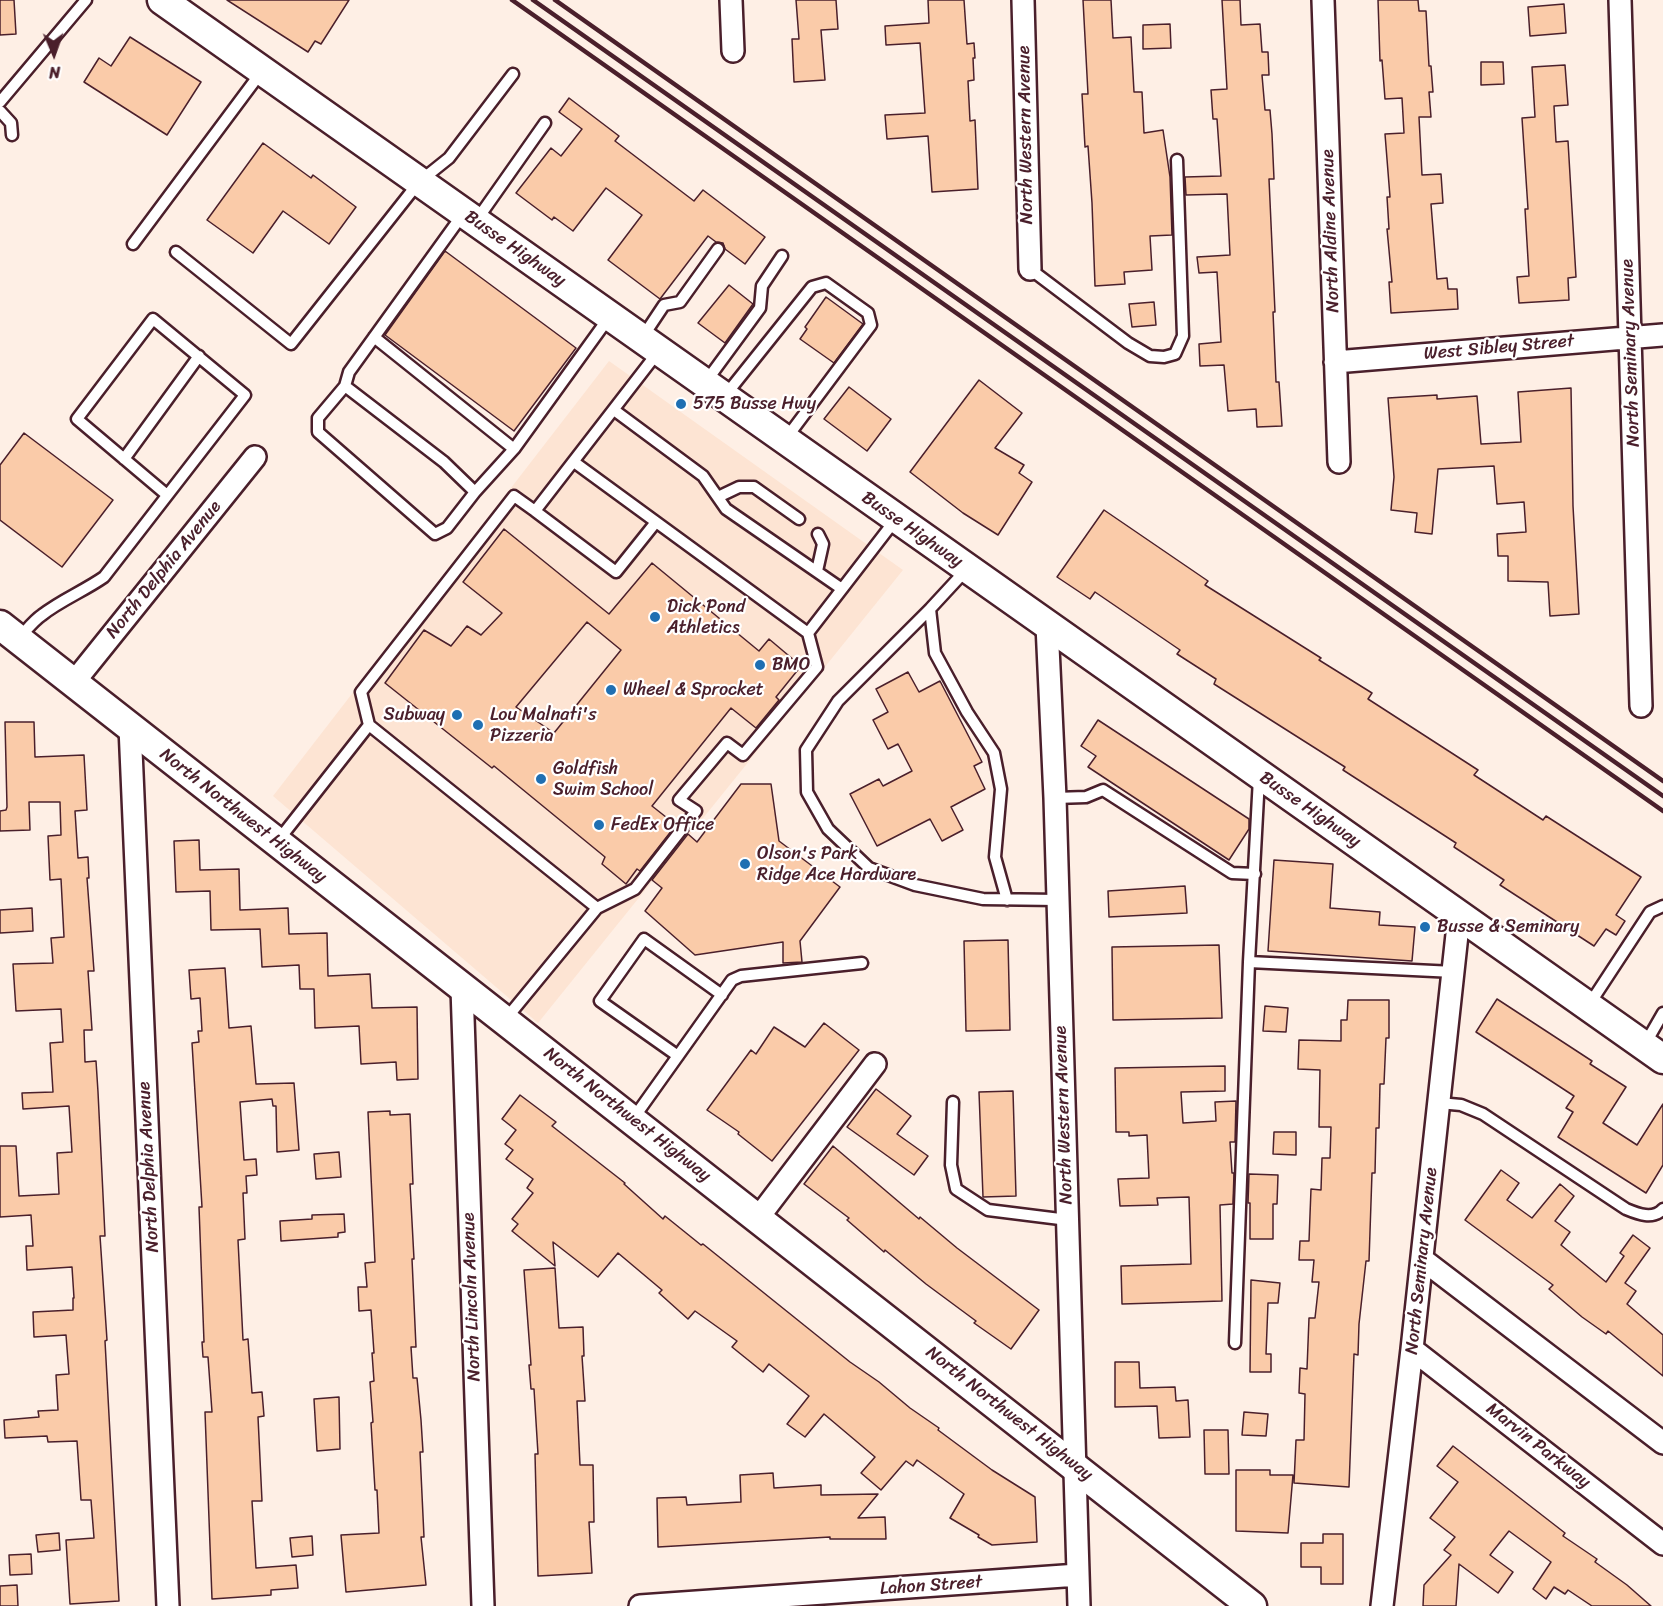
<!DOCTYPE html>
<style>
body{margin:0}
#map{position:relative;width:1663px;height:1606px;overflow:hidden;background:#feefe5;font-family:Sriracha,sans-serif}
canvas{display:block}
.north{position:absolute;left:24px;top:24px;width:60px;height:60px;-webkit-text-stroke:4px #fff;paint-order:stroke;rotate:178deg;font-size:16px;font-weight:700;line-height:24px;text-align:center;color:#4a1f2b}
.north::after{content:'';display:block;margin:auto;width:21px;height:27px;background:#4a1f2b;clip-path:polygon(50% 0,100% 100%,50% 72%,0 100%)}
</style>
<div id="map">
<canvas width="1663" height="1606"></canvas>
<div class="north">N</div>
</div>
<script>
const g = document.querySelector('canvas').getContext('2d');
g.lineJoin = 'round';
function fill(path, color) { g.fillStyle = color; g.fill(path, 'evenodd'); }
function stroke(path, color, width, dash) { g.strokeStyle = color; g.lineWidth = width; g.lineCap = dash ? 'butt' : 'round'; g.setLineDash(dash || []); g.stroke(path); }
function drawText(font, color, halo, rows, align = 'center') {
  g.font = font + ' Sriracha,sans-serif'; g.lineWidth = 4.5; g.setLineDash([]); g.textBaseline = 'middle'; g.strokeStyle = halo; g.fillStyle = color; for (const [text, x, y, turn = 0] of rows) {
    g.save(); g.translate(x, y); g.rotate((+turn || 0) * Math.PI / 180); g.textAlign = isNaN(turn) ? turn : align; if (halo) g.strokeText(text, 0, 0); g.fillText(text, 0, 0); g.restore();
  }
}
const built = new Path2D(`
 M 609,361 L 903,570 L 538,1023 L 273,796 Z`);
const building = new Path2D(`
 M 0,0 L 14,0 L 16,34 L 0,35 Z
 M 227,0 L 349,0 L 321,44 L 315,41 L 308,52 Z
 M 796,0 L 836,0 L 838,29 L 821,30 L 825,80 L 794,82 L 792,39 L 799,39 Z
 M 928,0 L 964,0 L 967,44 L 974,43 L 975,58 L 973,58 L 974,80 L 968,81 L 970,121 L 975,120 L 978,189 L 932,192 L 928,136 L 887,139 L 885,115 L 925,113 L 920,43 L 886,45 L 885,26 L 929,23 Z
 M 1083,0 L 1111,0 L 1113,38 L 1131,37 L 1134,92 L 1142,92 L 1144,133 L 1163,130 L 1170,177 L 1172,235 L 1150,236 L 1152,270 L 1124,272 L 1125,284 L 1095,286 L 1092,203 L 1088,146 L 1085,147 L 1082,94 L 1088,94 Z
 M 1222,0 L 1240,0 L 1241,25 L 1260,24 L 1262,52 L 1268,52 L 1269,75 L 1262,75 L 1265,110 L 1270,110 L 1272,134 L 1274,179 L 1269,179 L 1275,312 L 1273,312 L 1276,382 L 1279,382 L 1282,426 L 1257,427 L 1256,409 L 1228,411 L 1224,365 L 1200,366 L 1199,344 L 1221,342 L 1217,272 L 1199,273 L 1197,257 L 1230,255 L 1227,194 L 1186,195 L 1185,177 L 1221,176 L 1217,119 L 1213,119 L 1211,90 L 1227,89 Z
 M 1378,0 L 1418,0 L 1419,11 L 1426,11 L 1429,66 L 1431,66 L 1433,92 L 1429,92 L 1431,117 L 1419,117 L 1422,175 L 1441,174 L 1443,203 L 1431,204 L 1437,279 L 1447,278 L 1448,289 L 1457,289 L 1458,309 L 1391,313 L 1389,282 L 1392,282 L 1387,229 L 1389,229 L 1387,197 L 1390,197 L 1385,134 L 1404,133 L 1402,98 L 1385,99 L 1382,60 L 1380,61 Z
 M 1564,4 L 1566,33 L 1530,36 L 1528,7 Z
 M 1170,24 L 1171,48 L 1143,49 L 1143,25 Z
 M 130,37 L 201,82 L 167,135 L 84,82 L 99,58 L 111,66 Z
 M 1481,62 L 1503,62 L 1504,84 L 1481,85 Z
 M 1565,65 L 1568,105 L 1554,106 L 1556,142 L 1568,141 L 1576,277 L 1568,278 L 1569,300 L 1519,303 L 1517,277 L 1529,276 L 1525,209 L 1528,209 L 1522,118 L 1535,117 L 1532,67 Z
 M 569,98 L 619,136 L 615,141 L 694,201 L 703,190 L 765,237 L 745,264 L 725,249 L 723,243 L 716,242 L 708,236 L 660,299 L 608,260 L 642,215 L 606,188 L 573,231 L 554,217 L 552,220 L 516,193 L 551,148 L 561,156 L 582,129 L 559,112 Z
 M 263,143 L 311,178 L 313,175 L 356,207 L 329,244 L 283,211 L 253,253 L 207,220 Z
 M 445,251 L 576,348 L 514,431 L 385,335 Z
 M 729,285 L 753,304 L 725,343 L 698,323 Z
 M 826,297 L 863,324 L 834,363 L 800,339 L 807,329 L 805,327 Z
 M 1154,302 L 1156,325 L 1132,327 L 1129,304 Z
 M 979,380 L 1022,413 L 995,448 L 1024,465 L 1019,473 L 1032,482 L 998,535 L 963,513 L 910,472 Z
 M 849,387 L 891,419 L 867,451 L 824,419 Z
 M 1571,388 L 1573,506 L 1579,614 L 1550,616 L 1548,582 L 1508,581 L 1508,556 L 1498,556 L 1497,534 L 1526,532 L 1524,502 L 1497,504 L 1494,466 L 1438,469 L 1432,534 L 1415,532 L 1417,513 L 1391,510 L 1394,477 L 1388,398 L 1437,395 L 1437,399 L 1477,396 L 1481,444 L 1521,442 L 1518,392 Z
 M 24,433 L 113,500 L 62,567 L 0,520 L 0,465 Z
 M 1104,510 L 1208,581 L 1205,585 L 1321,658 L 1319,660 L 1372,693 L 1368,699 L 1478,770 L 1474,775 L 1543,820 L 1546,816 L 1641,877 L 1616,915 L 1625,921 L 1616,935 L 1606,929 L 1594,946 L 1500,885 L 1504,880 L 1454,847 L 1456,843 L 1343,770 L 1345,767 L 1214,684 L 1216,679 L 1177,654 L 1180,650 L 1095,592 L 1090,599 L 1057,577 Z
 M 504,529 L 609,614 L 652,563 L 759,651 L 769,639 L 801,666 L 776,697 L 779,700 L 756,728 L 731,708 L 652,806 L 676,825 L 640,871 L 637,869 L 626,884 L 602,864 L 605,857 L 494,766 L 492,768 L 385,683 L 424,630 L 451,646 L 467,626 L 481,635 L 502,613 L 463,582 ZM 587,622 L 621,650 L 554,733 L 516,707 Z
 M 908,672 L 919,692 L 940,681 L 982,762 L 974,766 L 985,789 L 951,807 L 963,830 L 942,841 L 930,819 L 877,846 L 850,794 L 879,779 L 883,786 L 912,771 L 898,744 L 888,749 L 873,720 L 888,712 L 876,689 Z
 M 1098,720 L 1249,819 L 1249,829 L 1229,860 L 1088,767 L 1096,756 L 1081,746 Z
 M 5,722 L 34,722 L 35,757 L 84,755 L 87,810 L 75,811 L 78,858 L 88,857 L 89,878 L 87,878 L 94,971 L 88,971 L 92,1030 L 84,1030 L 85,1062 L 96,1061 L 98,1092 L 105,1236 L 100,1236 L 107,1340 L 105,1341 L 119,1601 L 70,1604 L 66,1540 L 94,1538 L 91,1500 L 81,1500 L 77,1441 L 48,1442 L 47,1436 L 5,1438 L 4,1420 L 39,1417 L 38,1411 L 58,1410 L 56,1375 L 69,1374 L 66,1335 L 34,1337 L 33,1312 L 73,1310 L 73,1298 L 74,1298 L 72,1267 L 27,1270 L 26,1246 L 33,1246 L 31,1215 L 0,1217 L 0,1146 L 16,1146 L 19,1196 L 59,1194 L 57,1153 L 72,1152 L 69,1106 L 23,1109 L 22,1093 L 53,1092 L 50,1043 L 63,1042 L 61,1009 L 16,1011 L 13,964 L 53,963 L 51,938 L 64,937 L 61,879 L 50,880 L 48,836 L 61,835 L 60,802 L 29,802 L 30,830 L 0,831 L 0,811 L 6,810 L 7,807 Z
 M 741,784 L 771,784 L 779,841 L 840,887 L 800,941 L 802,962 L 783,963 L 783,942 L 695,955 L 645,911 L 662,888 L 652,880 L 688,834 L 697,842 Z
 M 199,840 L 200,870 L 239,869 L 240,910 L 288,908 L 289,934 L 327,933 L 328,976 L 370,974 L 372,1008 L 417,1007 L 418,1079 L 397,1080 L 396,1062 L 361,1064 L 359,1026 L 315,1028 L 314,989 L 300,989 L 299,965 L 262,967 L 260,929 L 211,930 L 210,891 L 176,892 L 174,841 Z
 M 1274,860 L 1333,864 L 1330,908 L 1380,912 L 1379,925 L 1415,927 L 1412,961 L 1268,951 Z
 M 1185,886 L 1187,913 L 1109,917 L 1108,891 Z
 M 32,908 L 33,931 L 0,933 L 0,910 Z
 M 1008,940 L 1010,1030 L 966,1031 L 964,941 Z
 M 1219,945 L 1222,1018 L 1113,1020 L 1112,947 Z
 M 225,968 L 229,1028 L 251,1026 L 256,1084 L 294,1083 L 299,1150 L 277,1152 L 276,1106 L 273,1106 L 272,1099 L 240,1102 L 244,1160 L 256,1159 L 257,1175 L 246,1176 L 247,1193 L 243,1193 L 245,1239 L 238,1240 L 243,1340 L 248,1339 L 252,1393 L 262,1392 L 264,1416 L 258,1417 L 262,1501 L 252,1501 L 256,1568 L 296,1565 L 298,1588 L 271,1590 L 271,1595 L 212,1599 L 205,1412 L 212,1412 L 208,1357 L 203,1357 L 202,1342 L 204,1342 L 199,1207 L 202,1207 L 192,1043 L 199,1042 L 198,1031 L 202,1031 L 200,998 L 191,999 L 189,970 Z
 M 1497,999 L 1592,1061 L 1590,1064 L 1626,1087 L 1603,1123 L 1637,1145 L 1663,1104 L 1663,1165 L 1646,1193 L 1558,1137 L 1573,1112 L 1566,1108 L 1574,1096 L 1476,1032 Z
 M 1348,1000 L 1389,1000 L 1389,1038 L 1386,1038 L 1384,1084 L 1380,1084 L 1379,1128 L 1376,1128 L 1375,1173 L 1372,1173 L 1369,1261 L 1366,1261 L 1359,1324 L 1358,1355 L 1354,1354 L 1349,1487 L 1294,1483 L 1296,1440 L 1304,1440 L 1305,1394 L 1299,1393 L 1300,1368 L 1307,1369 L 1309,1318 L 1315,1318 L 1319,1282 L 1312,1282 L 1314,1260 L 1299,1260 L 1300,1241 L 1309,1241 L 1311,1189 L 1321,1190 L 1322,1158 L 1330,1158 L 1331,1127 L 1319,1127 L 1320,1070 L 1298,1069 L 1299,1040 L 1341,1041 L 1341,1020 L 1347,1020 Z
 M 1265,1006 L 1288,1008 L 1286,1032 L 1263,1031 Z
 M 824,1023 L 859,1050 L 772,1161 L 738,1134 L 739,1132 L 707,1110 L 751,1050 L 756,1054 L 774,1027 L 805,1047 Z
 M 1225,1066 L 1225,1091 L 1181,1092 L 1183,1123 L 1216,1121 L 1215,1102 L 1236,1101 L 1235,1142 L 1230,1142 L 1232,1173 L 1234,1173 L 1233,1204 L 1220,1205 L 1222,1301 L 1122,1304 L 1121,1266 L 1191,1264 L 1189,1197 L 1157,1198 L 1158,1205 L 1120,1206 L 1118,1179 L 1149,1178 L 1147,1135 L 1129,1136 L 1129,1132 L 1116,1132 L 1115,1068 Z
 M 876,1089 L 911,1116 L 897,1134 L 928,1156 L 914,1175 L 847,1127 Z
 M 1013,1091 L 1016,1196 L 983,1197 L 979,1092 Z
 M 520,1095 L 556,1122 L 552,1126 L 625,1183 L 624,1184 L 663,1219 L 665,1216 L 701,1245 L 703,1244 L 850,1362 L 879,1382 L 910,1408 L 939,1428 L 938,1430 L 992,1470 L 1035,1497 L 1037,1542 L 992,1545 L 978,1537 L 979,1535 L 950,1518 L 964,1494 L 917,1460 L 913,1466 L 906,1461 L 881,1490 L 861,1473 L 875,1457 L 824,1414 L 805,1437 L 787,1424 L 809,1396 L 769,1364 L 763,1372 L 732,1347 L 737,1341 L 695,1311 L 688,1319 L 659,1293 L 662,1290 L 618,1253 L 598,1277 L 553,1242 L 555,1266 L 512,1231 L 518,1224 L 512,1219 L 533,1193 L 527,1188 L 533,1179 L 506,1159 L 513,1150 L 505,1144 L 516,1130 L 502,1119 Z
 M 390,1111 L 390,1115 L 410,1114 L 413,1184 L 410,1184 L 414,1259 L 412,1259 L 416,1347 L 411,1347 L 413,1378 L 417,1378 L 421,1420 L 423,1452 L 420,1452 L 424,1537 L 421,1537 L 426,1585 L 346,1592 L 341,1535 L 379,1533 L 377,1490 L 375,1490 L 371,1423 L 373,1422 L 370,1382 L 374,1381 L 372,1353 L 374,1353 L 371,1310 L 359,1311 L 358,1287 L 367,1287 L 365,1263 L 375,1262 L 368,1112 Z
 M 1274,1132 L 1296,1132 L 1296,1155 L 1273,1154 Z
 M 833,1146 L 919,1219 L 920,1217 L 957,1248 L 1039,1310 L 1011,1349 L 974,1323 L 976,1321 L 926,1284 L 885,1250 L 884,1252 L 847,1220 L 849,1218 L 804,1184 Z
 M 339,1152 L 341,1177 L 316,1179 L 314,1154 Z
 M 1501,1170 L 1519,1183 L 1507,1200 L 1532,1218 L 1560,1184 L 1574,1196 L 1555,1221 L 1570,1232 L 1561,1245 L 1606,1282 L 1624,1256 L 1620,1253 L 1633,1235 L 1650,1248 L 1625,1283 L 1636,1291 L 1627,1304 L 1663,1335 L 1663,1376 L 1608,1331 L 1606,1334 L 1582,1317 L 1549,1289 L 1553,1285 L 1465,1220 Z
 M 1249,1174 L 1278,1175 L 1277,1204 L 1273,1204 L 1273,1239 L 1250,1239 L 1250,1203 L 1248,1203 Z
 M 344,1214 L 345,1232 L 338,1233 L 338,1237 L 281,1241 L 280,1221 L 312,1219 L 312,1215 Z
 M 555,1268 L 559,1328 L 583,1327 L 584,1356 L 582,1356 L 585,1401 L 577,1401 L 580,1465 L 593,1465 L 594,1522 L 589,1522 L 592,1573 L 538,1576 L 535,1454 L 538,1454 L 534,1389 L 531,1389 L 529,1365 L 531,1365 L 524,1270 Z
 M 1251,1280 L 1280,1283 L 1278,1303 L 1268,1303 L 1266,1354 L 1271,1354 L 1271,1372 L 1250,1372 Z
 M 1115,1362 L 1139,1362 L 1140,1388 L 1175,1387 L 1176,1401 L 1188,1400 L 1190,1437 L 1159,1438 L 1157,1406 L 1115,1407 Z
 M 339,1397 L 340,1449 L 317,1451 L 314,1399 Z
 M 1244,1412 L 1268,1414 L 1266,1436 L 1242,1435 Z
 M 1204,1430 L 1228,1430 L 1229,1474 L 1205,1474 Z
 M 1453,1446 L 1565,1533 L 1563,1536 L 1597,1559 L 1595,1562 L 1627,1585 L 1651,1606 L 1592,1606 L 1568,1590 L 1565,1594 L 1554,1587 L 1546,1599 L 1533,1589 L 1551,1562 L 1509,1531 L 1490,1555 L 1513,1572 L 1498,1593 L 1459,1564 L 1456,1606 L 1423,1606 L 1424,1585 L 1451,1555 L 1444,1550 L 1455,1537 L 1430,1518 L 1458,1482 L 1437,1466 Z
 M 1236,1470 L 1270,1470 L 1270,1475 L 1293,1475 L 1288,1533 L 1236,1531 Z
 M 773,1473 L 774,1488 L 821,1485 L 821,1495 L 878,1494 L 858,1518 L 885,1517 L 886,1539 L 830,1539 L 830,1537 L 658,1547 L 657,1498 L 686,1497 L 687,1505 L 741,1502 L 740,1475 Z
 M 59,1533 L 60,1550 L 38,1552 L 36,1535 Z
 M 1323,1534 L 1343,1534 L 1343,1584 L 1321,1584 L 1321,1567 L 1301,1567 L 1301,1543 L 1323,1543 Z
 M 312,1536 L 313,1555 L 292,1557 L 290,1538 Z
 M 31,1554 L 32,1574 L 10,1575 L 9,1555 Z
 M 17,1585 L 18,1606 L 0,1606 L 0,1586 Z`);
const service = new Path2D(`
 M 0,102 L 86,0
 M 0,111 L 11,123 L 12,135
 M 476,221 L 545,123
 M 133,244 L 262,71
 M 176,252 L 291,344 L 419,182 L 449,158 L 513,74
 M 1030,269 L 1128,343 L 1150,356 L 1164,357 L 1175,354 L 1183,336 L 1177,160
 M 374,337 L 514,449
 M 642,338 L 664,305 L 680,302 L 718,249
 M 705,383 L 760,308 L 762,286 L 782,256
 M 345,386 L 444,462 L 475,492 L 447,528 L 435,534 L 318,432 L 318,418 L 345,386 L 349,372 L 463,214
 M 724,397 L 812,287 L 826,283 L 868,313 L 871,325 L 785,440
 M 614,410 L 703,476 L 726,509 L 842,589
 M 124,459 L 199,356
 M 574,462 L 808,633 L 817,667 L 743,755 L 727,743 L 679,800 L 696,811 L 635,889 L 597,908
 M 475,492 L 514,449 L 610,316
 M 718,497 L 739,487 L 754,487 L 799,519
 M 535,511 L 616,572 L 656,522
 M 967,569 L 930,609 L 838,701 L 806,750 L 807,792 L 828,829 L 869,868 L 915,885 L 983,899 L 1058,900
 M 817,571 L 823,544 L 818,534
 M 930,609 L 935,653 L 967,712 L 994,753 L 1001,789 L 995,857 L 1007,900
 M 808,633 L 896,519
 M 18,639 C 26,631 33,621 42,615 C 61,600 84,591 104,577 L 245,395 L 153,319 L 77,419 L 167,495
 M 369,725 L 597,908 L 505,1020
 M 1055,798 L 1086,797 L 1103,790 L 1232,873 L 1255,874
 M 277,842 L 369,725 L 361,692 L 514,496 L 535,511 L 658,352
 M 1249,962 L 1454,972
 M 1589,1005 L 1650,912 L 1663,906
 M 1644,1046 L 1663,1013
 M 678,1056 L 600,1001 L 644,939 L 722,995
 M 953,1102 L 951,1165 L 956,1189 L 988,1210 L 1068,1220
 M 1439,1103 L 1461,1105 L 1483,1114 L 1626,1209 C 1638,1214 1653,1220 1663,1209
 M 633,1119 L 732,980 L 741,976 L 862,963
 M 1235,1343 L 1249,962 L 1259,778`);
const minor = new Path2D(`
 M 731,0 L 733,51
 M 1023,0 L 1030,269
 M 1323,0 L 1339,462
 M 1620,0 L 1641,706
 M 1335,362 L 1663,335
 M 1047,625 L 1055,798 L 1079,1606
 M 74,682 L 255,457
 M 130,727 L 168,1606
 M 462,988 L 483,1606
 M 758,1218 L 875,1064
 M 1422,1259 L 1663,1443
 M 1412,1349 L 1663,1544
 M 640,1606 L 1078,1575
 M 1382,1606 L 1412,1349 L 1459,916`);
const secondary = new Path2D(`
 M 162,0 L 1663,1059
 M 0,625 L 1252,1606`);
const rail = new Path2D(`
 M 512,0 L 1663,811
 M 533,0 L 1663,796
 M 555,0 L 1663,781`);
const markers = [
 [681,404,6,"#1f6fb2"],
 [655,617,6,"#1f6fb2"],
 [760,665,6,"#1f6fb2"],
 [611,690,6,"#1f6fb2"],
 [457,715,6,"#1f6fb2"],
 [478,725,6,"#1f6fb2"],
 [541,779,6,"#1f6fb2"],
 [599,825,6,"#1f6fb2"],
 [745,864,6,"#1f6fb2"],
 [1425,927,6,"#1f6fb2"]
];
const streetNames = [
 ["North Western Avenue",1026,135,-91],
 ["North Aldine Avenue",1331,231,-92],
 ["Busse Highway",515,249,35],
 ["West Sibley Street",1499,348,-5],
 ["North Seminary Avenue",1631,353,-92],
 ["Busse Highway",912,530,35],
 ["North Delphia Avenue",164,570,-51],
 ["Busse Highway",1310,810,35],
 ["North Northwest Highway",243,816,38],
 ["North Northwest Highway",627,1115,38],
 ["North Western Avenue",1064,1115,-92],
 ["North Delphia Avenue",149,1167,-93],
 ["North Seminary Avenue",1422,1261,-84],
 ["North Lincoln Avenue",472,1297,-92],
 ["North Northwest Highway",1009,1414,38],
 ["Marvin Parkway",1538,1446,38],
 ["Lahon Street",931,1586,-4]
];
const poiNames = [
 ["575 Busse Hwy",693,404],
 ["Dick Pond",667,607],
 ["Athletics",667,628],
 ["BMO",772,665],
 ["Wheel & Sprocket",623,690],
 ["Subway",445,715,"right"],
 ["Lou Malnati's",490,715],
 ["Pizzeria",490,736],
 ["Goldfish",553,769],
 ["Swim School",553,790],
 ["FedEx Office",611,825],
 ["Olson's Park",757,854],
 ["Ridge Ace Hardware",757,875],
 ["Busse & Seminary",1437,927]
];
fill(built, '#fde4d3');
fill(building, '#facba9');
stroke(building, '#4a1f2b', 1.5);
stroke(service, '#4a1f2b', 15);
stroke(minor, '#4a1f2b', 26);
stroke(secondary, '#4a1f2b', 33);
stroke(service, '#fff', 10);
stroke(minor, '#fff', 21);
stroke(secondary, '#fff', 28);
stroke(rail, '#4a1f2b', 4.5);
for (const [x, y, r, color] of markers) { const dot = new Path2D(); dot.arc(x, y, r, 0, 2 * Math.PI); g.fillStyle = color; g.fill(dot); stroke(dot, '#fff', 2); }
drawText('18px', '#4a1f2b', '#fff', streetNames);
drawText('18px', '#4a1f2b', '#fff', poiNames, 'left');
</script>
